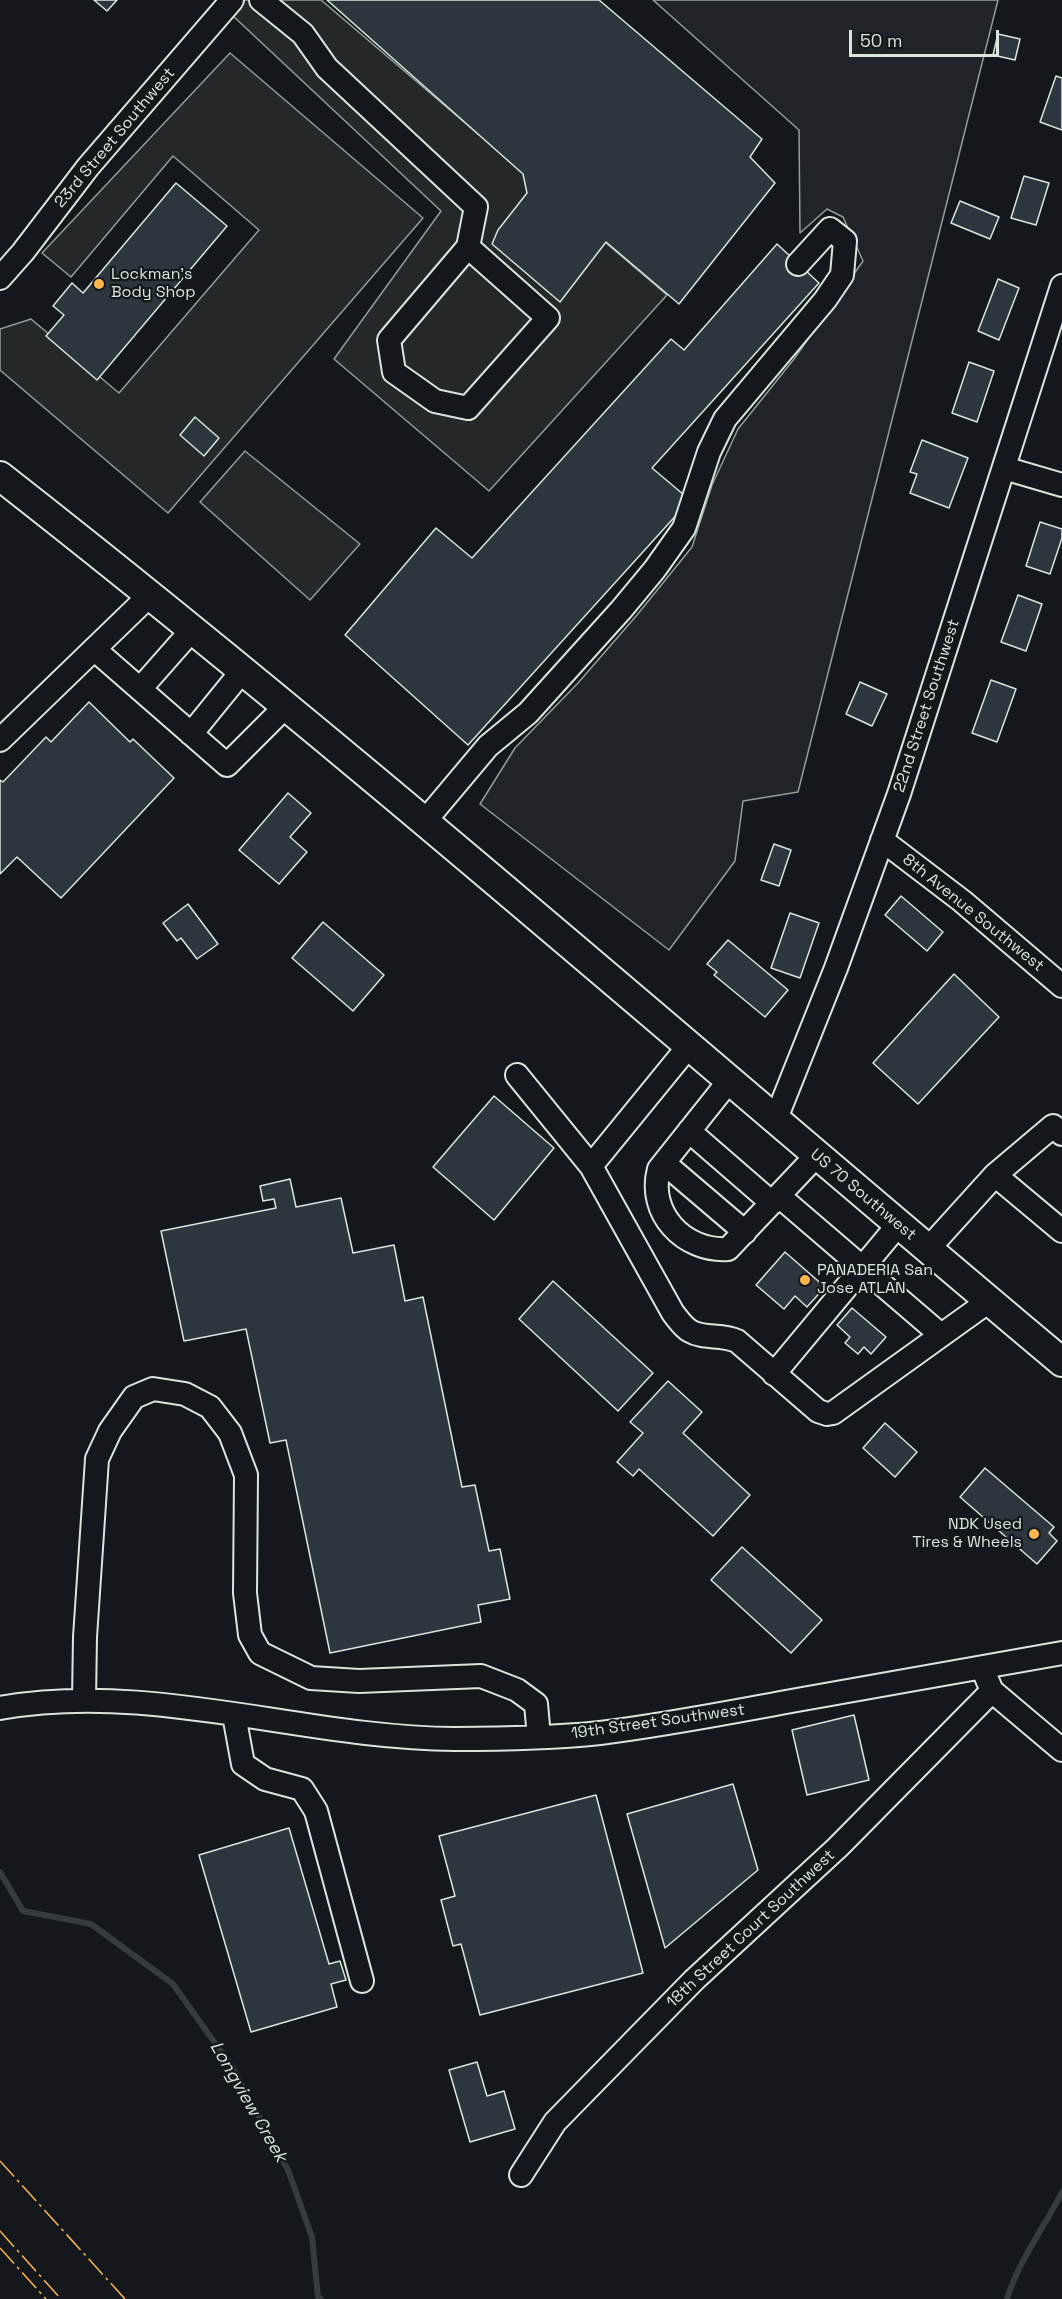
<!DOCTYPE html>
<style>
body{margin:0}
#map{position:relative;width:1062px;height:2299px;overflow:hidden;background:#14181c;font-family:"Space Grotesk",sans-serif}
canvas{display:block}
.scale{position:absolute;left:849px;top:30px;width:150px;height:27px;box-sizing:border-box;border:3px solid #d8e6dc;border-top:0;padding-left:8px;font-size:18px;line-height:21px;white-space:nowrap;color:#d8e6dc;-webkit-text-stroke:4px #14181c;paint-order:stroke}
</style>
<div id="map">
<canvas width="1062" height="2299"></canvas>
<div class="scale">50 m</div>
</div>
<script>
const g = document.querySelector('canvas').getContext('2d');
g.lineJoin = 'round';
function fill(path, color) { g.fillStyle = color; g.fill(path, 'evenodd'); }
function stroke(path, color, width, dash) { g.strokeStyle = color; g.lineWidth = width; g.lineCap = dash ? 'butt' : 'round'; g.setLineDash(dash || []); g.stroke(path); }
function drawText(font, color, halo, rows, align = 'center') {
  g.font = font + ' "Space Grotesk",sans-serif'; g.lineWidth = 4.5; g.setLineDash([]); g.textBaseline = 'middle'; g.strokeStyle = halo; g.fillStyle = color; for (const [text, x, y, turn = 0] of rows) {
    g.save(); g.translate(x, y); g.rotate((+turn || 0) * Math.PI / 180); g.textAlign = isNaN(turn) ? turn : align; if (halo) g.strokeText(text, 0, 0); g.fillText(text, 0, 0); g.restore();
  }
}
const green = new Path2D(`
 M 653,0 L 998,0 L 798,792 L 743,801 L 735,861 L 669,950 L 480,804 L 515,748 L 578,683 L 637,615 L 692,547 L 712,485 L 738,429 L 794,359 L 863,261 L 843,217 L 827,209 L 800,233 L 799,130 Z`);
const parking = new Path2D(`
 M 245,0 L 321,0 L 667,295 L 489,491 L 334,359 L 441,211 L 232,15 Z
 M 230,53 L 423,218 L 168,513 L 0,370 L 0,329 L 31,319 L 119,393 L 259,230 L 173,156 L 71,277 L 42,253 Z
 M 245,451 L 360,544 L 310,600 L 200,502 Z`);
const stream = new Path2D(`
 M 0,1872 L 23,1911 L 91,1924 L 173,1984 L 232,2067 L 288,2170 L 312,2237 L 318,2297 L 321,2299
 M 1007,2299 C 1019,2260 1044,2228 1062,2192`);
const building = new Path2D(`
 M 94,0 L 117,0 L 107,11 Z
 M 327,0 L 599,0 L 762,139 L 750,157 L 775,183 L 679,304 L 606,242 L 560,302 L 492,244 L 498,230 L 527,193 L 523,174 Z
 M 998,34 L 1020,39 L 1015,60 L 993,55 Z
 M 1056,76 L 1062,78 L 1062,130 L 1040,122 Z
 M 1024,176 L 1049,183 L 1036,225 L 1011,218 Z
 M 176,183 L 227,226 L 97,380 L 46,336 L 64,315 L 53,306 L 72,283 L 83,293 Z
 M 960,201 L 999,217 L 990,239 L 951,223 Z
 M 777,244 L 819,283 L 652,468 L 690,500 L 468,745 L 345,635 L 436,528 L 472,558 L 671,339 L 684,350 Z
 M 998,279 L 1019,288 L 999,340 L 978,331 Z
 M 969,362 L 994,371 L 977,422 L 952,413 Z
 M 195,417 L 219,438 L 204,456 L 180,435 Z
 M 922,440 L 968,458 L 949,508 L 910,493 L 917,474 L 910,472 Z
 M 1040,522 L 1062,529 L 1062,538 L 1050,574 L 1026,566 Z
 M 1018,595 L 1042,604 L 1026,651 L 1001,642 Z
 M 991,680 L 1016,689 L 997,742 L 972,733 Z
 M 860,682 L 887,694 L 872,726 L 846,714 Z
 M 89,702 L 130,742 L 133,739 L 174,778 L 61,898 L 17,857 L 0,874 L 0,780 L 3,782 L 46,737 L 51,742 Z
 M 288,793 L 311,813 L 290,837 L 307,852 L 279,884 L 239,850 Z
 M 774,844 L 791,850 L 779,886 L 761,880 Z
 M 901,896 L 943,932 L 927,951 L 885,915 Z
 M 188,904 L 218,944 L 197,959 L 181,938 L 177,941 L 163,923 Z
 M 790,913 L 819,923 L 800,978 L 771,968 Z
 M 323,922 L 384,975 L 353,1011 L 292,958 Z
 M 728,940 L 788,990 L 765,1017 L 714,975 L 717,972 L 707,964 Z
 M 954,974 L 999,1017 L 918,1104 L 873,1063 Z
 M 494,1096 L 554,1148 L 494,1220 L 433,1167 Z
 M 290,1179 L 296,1207 L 341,1198 L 353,1253 L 394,1245 L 405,1301 L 423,1297 L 462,1487 L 475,1485 L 489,1551 L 500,1549 L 510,1599 L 478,1605 L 481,1622 L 330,1653 L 286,1440 L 270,1443 L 246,1329 L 184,1341 L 161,1231 L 276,1208 L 274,1199 L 263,1201 L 260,1186 Z
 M 785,1252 L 825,1287 L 807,1307 L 795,1296 L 784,1309 L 756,1285 Z
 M 553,1281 L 653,1373 L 618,1411 L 519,1319 Z
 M 852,1308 L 886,1337 L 871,1354 L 864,1347 L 858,1354 L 845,1343 L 850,1337 L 837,1325 Z
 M 668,1381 L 702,1412 L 683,1433 L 750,1495 L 713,1536 L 639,1469 L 633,1476 L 617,1462 L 643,1433 L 630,1422 Z
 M 885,1423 L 917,1452 L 895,1477 L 863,1448 Z
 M 985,1468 L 1054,1527 L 1049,1533 L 1057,1541 L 1037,1564 L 960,1497 Z
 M 742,1547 L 822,1620 L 791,1653 L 711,1580 Z
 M 854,1715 L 869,1780 L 807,1795 L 792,1730 Z
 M 733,1784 L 758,1870 L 665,1948 L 627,1814 Z
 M 596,1795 L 643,1973 L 480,2015 L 461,1944 L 453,1946 L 441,1900 L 455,1896 L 439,1836 Z
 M 289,1828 L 329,1964 L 340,1961 L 346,1980 L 331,1984 L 337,2007 L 251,2032 L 199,1855 Z
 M 477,2062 L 487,2096 L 504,2091 L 515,2129 L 470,2142 L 449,2070 Z`);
const minor = new Path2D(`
 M 261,0 L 303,34 L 327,68 L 476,207 L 468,247 L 389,340 L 394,372 L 435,401 L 468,408 L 548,318 L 468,247
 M 0,278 L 23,252 L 88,167 L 232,0
 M 1004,468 L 1062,485
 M 94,649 L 227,765 L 286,706
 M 140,689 L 192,630
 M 191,734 L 243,670
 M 0,740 L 150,595
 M 425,821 L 488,746 L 528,713 L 621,610 L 655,569 L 684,528 L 709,452 L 725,419 L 825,300 L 842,275 L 845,241 L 830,229 L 798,264
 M 882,840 L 962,901 L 1062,986
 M 517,1075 L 591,1166 L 688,1047
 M 729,1081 L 659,1169 C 647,1213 684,1252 728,1249 L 816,1156
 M 775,1121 L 836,968 L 899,794 L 1062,286
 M 689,1131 L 772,1203
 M 664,1163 L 745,1232
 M 591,1166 L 673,1313 C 678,1319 683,1327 690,1331 C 703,1339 722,1334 737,1341 L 818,1411 L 827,1414 L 833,1413 L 989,1301
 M 995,1175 L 1053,1126 L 1062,1134
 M 779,1196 L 941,1335
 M 928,1249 L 995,1175 L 1062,1231
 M 774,1374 L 898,1225
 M 986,1677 L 992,1691 L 1062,1750
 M 84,1700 L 85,1637 L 97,1459 L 110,1431 L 134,1397 L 153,1389 L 185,1394 L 210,1407 L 230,1433 L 246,1475 L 245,1593 L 250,1635 L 260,1653 L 311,1678 L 359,1681 L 481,1676 L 517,1690 L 536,1704 L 539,1737
 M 0,1708 C 152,1681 303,1738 455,1739 C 503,1739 552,1738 600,1733 C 666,1725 731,1712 797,1700 C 885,1684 974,1669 1062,1653
 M 234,1715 L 243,1764 L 265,1779 L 302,1789 L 316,1811 L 362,1981
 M 521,2175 L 555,2122 L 694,1980 L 838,1847 L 992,1691`);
const major = new Path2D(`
 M 0,476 C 363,760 709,1066 1062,1362`);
const power = new Path2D(`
 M 0,2161 L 125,2299
 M 0,2231 L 61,2299
 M 0,2248 L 46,2299`);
const markers = [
 [99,284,6,"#ffb74d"],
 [805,1280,6,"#ffb74d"],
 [1034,1534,6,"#ffb74d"]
];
const streetNames = [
 ["23rd Street Southwest",115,138,-50],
 ["22nd Street Southwest",927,706,-72],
 ["8th Avenue Southwest",973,913,39],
 ["US 70 Southwest",863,1195,40],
 ["19th Street Southwest",658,1722,-8],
 ["18th Street Court Southwest",751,1929,-43]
];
const poiNames = [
 ["Lockman's",111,275],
 ["Body Shop",111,293],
 ["PANADERIA San",817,1271],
 ["Jose ATLAN",817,1289],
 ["NDK Used",1022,1525,"right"],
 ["Tires & Wheels",1022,1543,"right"]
];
const waterNames = [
 ["Longview Creek",248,2102,60]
];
fill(green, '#202428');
stroke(green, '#939e99', 1.5);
fill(parking, '#24282b');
stroke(parking, '#939e99', 1.5);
stroke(stream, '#363b3e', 6);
fill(building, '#2c363c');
stroke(building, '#d8e6dc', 1.5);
stroke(minor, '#d8e6dc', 26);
stroke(major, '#d8e6dc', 32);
stroke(minor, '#14181c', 22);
stroke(major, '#14181c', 28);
stroke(power, '#ffb74d', 1.5, [21, 4.5, 3, 4.5]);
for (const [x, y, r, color] of markers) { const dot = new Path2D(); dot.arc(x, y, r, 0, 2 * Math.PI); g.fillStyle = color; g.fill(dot); stroke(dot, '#14181c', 2); }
drawText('16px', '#d8e6dc', '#14181c', streetNames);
drawText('16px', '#d8e6dc', '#14181c', poiNames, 'left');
drawText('italic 18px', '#d8e6dc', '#14181c', waterNames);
</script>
